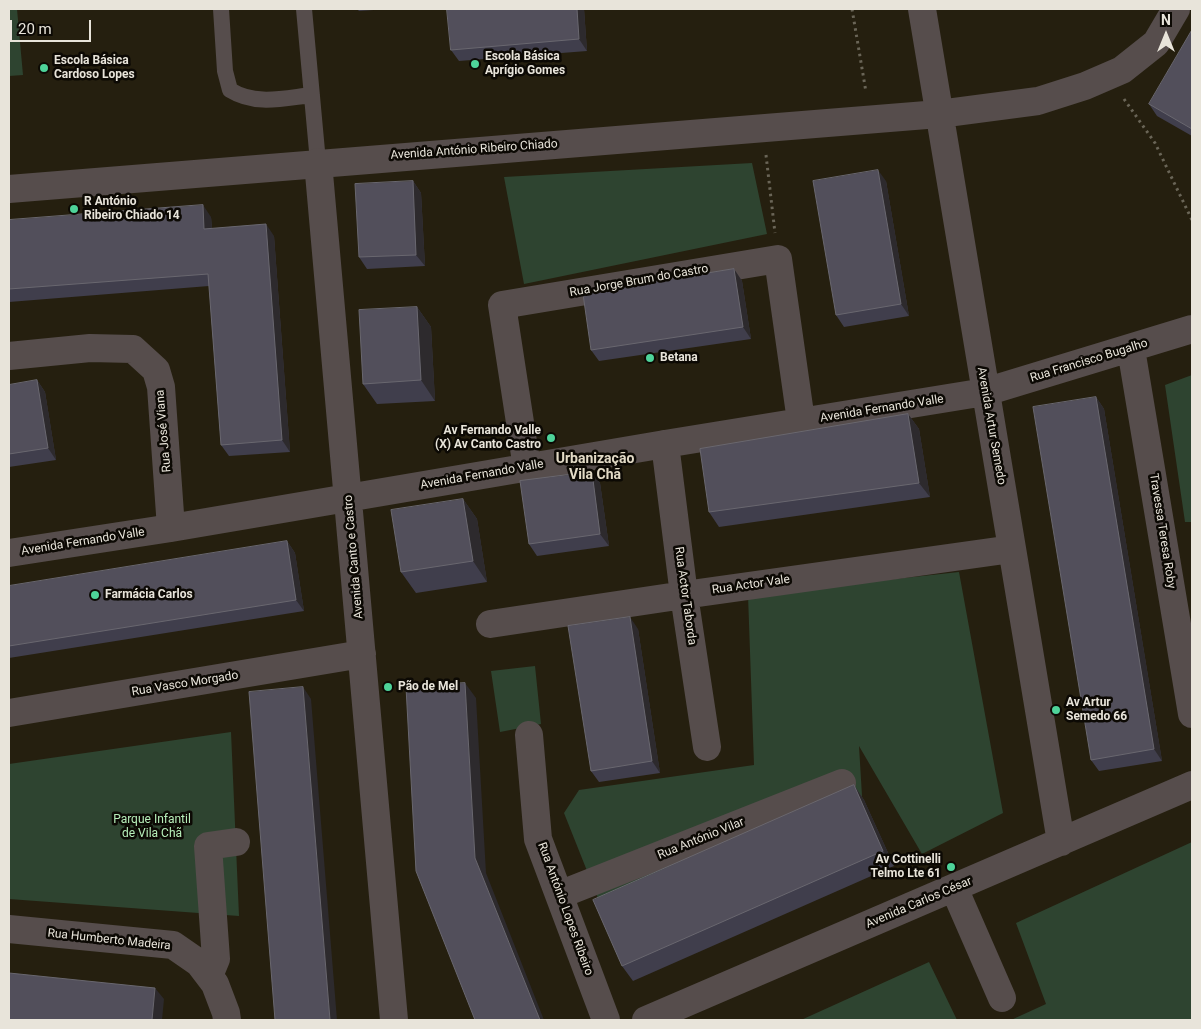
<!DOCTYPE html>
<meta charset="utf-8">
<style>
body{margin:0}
#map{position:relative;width:1201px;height:1029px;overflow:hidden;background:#251f0f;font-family:Roboto,sans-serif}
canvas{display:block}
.frame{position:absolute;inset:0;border:10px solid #e8e4da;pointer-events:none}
.north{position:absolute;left:1141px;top:10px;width:50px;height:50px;-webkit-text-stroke:4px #0c0904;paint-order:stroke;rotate:0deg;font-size:14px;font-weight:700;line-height:20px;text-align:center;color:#e8e4da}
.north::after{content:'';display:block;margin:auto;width:18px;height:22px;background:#e8e4da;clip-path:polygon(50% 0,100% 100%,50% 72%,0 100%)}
.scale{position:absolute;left:10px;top:20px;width:81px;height:22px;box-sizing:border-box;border:2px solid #e8e4da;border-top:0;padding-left:6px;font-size:15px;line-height:18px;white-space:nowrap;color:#e8e4da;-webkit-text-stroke:4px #0c0904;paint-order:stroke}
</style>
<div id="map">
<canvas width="1201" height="1029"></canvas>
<div class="frame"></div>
<div class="north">N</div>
<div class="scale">20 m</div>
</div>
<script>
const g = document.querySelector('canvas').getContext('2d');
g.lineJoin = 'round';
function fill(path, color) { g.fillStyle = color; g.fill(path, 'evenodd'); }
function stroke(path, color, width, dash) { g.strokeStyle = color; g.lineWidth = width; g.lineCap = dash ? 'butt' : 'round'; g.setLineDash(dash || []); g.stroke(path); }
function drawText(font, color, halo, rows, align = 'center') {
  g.font = font + ' Roboto,sans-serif'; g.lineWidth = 5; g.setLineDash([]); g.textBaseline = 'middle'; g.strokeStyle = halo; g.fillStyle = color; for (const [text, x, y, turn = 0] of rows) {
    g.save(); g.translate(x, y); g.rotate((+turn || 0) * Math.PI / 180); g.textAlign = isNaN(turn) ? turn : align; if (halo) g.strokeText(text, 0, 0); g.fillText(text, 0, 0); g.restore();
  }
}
const green = new Path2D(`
 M 9,9 L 17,9 L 23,75 L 9,76 Z
 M 752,163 L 767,234 L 524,284 L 504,177 Z
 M 1192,375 L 1192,522 L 1185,522 L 1165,385 Z
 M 959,572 L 1003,813 L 922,854 L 859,746 L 862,796 L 601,906 L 564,813 L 579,790 L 754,765 L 748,595 Z
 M 535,666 L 541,724 L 500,732 L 491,671 Z
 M 231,732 L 239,916 L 9,899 L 9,764 Z
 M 1192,842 L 1192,1020 L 1011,1020 L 1046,1004 L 1016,923 Z
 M 929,962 L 957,1020 L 801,1020 Z`);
const path = new Path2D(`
 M 852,9 L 866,92
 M 1124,99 L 1155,143 L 1192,220
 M 766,155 L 775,233`);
const service = new Path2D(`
 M 221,9 L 225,71 L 230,90 C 256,106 284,98 312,95
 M 304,9 L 318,162`);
const minor = new Path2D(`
 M 922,9 L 1061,842
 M 318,162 L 394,1020
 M 9,189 L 939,114 L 1038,101 L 1085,86 L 1122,70 L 1156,43 L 1176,9
 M 1131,349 L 1192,714
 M 9,356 L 90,348 L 133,349 L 156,370 L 161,387 L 171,528
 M 665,444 L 684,595 L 707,747
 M 527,468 L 502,305 L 778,259 L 801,421
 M 9,553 L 171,528 L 665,444 L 985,392 L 1192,329
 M 490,624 L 684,595 L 1012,549
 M 9,713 L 362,654
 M 529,735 L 538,839 L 606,1020
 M 954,888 L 1002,998
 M 559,895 L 842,783
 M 9,929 L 173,945 L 199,963 L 215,984 L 226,1013 L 227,1020
 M 209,976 L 216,959 L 208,846 L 236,842
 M 646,1020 L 1192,785`);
const wall = new Path2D(`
 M 357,9 L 388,9 L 359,11 Z
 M 447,9 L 584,9 L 587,51 L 459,61 L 451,50 Z
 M 1192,30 L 1192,136 L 1157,116 L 1149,104 Z
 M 413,181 L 421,193 L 425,266 L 367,269 L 359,257 Z
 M 886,181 L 909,316 L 844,327 L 836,315 Z
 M 211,217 L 212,229 L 274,236 L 290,452 L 229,456 L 221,445 L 209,286 L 9,302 L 9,220 Z
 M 734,269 L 742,281 L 751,339 L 599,361 L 591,350 Z
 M 417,307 L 431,327 L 435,401 L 377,404 L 363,384 Z
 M 37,380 L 45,392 L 56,460 L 9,467 L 9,385 Z
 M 1096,397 L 1104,409 L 1162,761 L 1099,771 L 1091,760 Z
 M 908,414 L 919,429 L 930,497 L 719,527 L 709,512 Z
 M 592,472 L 600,483 L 609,546 L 537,556 L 529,544 Z
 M 463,499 L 477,519 L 487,582 L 416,593 L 401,572 Z
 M 287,541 L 295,553 L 304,611 L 9,658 L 9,586 Z
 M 638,629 L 660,773 L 599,782 L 591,771 Z
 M 854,785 L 864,800 L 894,866 L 633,981 L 622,966 Z`);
const shadedWall = new Path2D(`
 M 577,9 L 584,9 L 587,51 L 579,39 Z
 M 878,170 L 886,181 L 909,316 L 901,304 Z
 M 413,181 L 421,193 L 425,266 L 416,255 Z
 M 203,205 L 211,217 L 213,241 L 204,229 Z
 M 266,224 L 274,236 L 290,452 L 282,440 Z
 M 734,269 L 742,281 L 751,339 L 743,327 Z
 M 417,307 L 431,327 L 435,401 L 421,380 Z
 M 37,380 L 45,392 L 56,460 L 48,448 Z
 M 1096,397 L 1104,409 L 1162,761 L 1154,749 Z
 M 908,414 L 919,429 L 930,497 L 919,483 Z
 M 592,472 L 600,483 L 609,546 L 600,534 Z
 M 463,499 L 477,519 L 487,582 L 473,561 Z
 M 287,541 L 295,553 L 304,611 L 296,600 Z
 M 630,617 L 638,629 L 660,773 L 652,761 Z
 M 465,683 L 476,698 L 486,873 L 544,1020 L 540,1020 L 475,858 Z
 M 303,687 L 311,699 L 337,1020 L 330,1020 Z
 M 854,785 L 864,800 L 894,866 L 883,851 Z
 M 155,988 L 164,999 L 162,1020 L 152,1020 Z`);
const building = new Path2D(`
 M 447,9 L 577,9 L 579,39 L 451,50 Z
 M 1192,30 L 1192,129 L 1149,104 Z
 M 878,170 L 901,304 L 836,315 L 813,181 Z
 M 413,181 L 416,255 L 359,257 L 355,184 Z
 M 203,205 L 204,229 L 266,224 L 282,440 L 221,445 L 208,274 L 9,289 L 9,220 Z
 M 734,269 L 743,327 L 591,350 L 583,294 Z
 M 417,307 L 421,380 L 363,384 L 359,310 Z
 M 37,380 L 48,448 L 9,454 L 9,385 Z
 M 1096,397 L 1154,749 L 1091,760 L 1033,407 Z
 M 908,414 L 919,483 L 709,512 L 700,449 Z
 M 592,472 L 600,534 L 529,544 L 520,481 Z
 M 463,499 L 473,561 L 401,572 L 391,510 Z
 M 287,541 L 296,600 L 9,646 L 9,586 Z
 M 630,617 L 652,761 L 591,771 L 568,626 Z
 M 465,683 L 475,858 L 540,1020 L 475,1020 L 416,871 L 406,687 Z
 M 303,687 L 330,1020 L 275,1020 L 249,692 Z
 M 854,785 L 883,851 L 622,966 L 593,900 Z
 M 9,973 L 155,988 L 152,1020 L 9,1020 Z`);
const markers = [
 [475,64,5,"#4ed399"],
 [44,68,5,"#4ed399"],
 [74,209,5,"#4ed399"],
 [650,358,5,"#4ed399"],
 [551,438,5,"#4ed399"],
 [95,595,5,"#4ed399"],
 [388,687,5,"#4ed399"],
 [1056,710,5,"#4ed399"],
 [951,867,5,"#4ed399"]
];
const poiNames = [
 ["Escola Básica",485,57],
 ["Aprígio Gomes",485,71],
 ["Escola Básica",54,61],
 ["Cardoso Lopes",54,75],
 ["R António",84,202],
 ["Ribeiro Chiado 14",84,216],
 ["Betana",660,358],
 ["Av Fernando Valle",541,431,"right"],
 ["(X) Av Canto Castro",541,445,"right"],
 ["Farmácia Carlos",105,595],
 ["Pão de Mel",398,687],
 ["Av Artur",1066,703],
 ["Semedo 66",1066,717],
 ["Av Cottinelli",941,860,"right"],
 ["Telmo Lte 61",941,874,"right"]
];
const streetNames = [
 ["Avenida António Ribeiro Chiado",474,150,-4],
 ["Rua Jorge Brum do Castro",639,281,-10],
 ["Rua Francisco Bugalho",1089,361,-17],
 ["Avenida Fernando Valle",882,409,-9],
 ["Avenida Artur Semedo",991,426,80],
 ["Rua José Viana",164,431,-95],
 ["Avenida Fernando Valle",482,475,-10],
 ["Travessa Teresa Roby",1162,531,81],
 ["Avenida Fernando Valle",83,542,-9],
 ["Avenida Canto e Castro",354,557,-95],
 ["Rua Actor Vale",751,585,-8],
 ["Rua Actor Taborda",685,596,82],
 ["Rua Vasco Morgado",185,684,-9],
 ["Rua António Vilar",701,839,-22],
 ["Avenida Carlos César",919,903,-23],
 ["Rua António Lopes Ribeiro",565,909,70],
 ["Rua Humberto Madeira",109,940,6]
];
const parkNames = [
 ["Parque Infantil",152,820],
 ["de Vila Chã",152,834]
];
const neighbourhoodNames = [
 ["Urbanização",595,459],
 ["Vila Chã",595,475]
];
fill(green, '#2e4430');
stroke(path, '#6a6557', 3, [2.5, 4]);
stroke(service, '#564d4c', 16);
stroke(minor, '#564d4c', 28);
fill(wall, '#403e4c');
fill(shadedWall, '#2d2a2d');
fill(building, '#524f5b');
stroke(building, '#69676f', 1);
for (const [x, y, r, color] of markers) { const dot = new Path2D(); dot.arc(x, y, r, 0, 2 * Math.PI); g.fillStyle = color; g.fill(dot); stroke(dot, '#0c0904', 2); }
drawText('bold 12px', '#e8e4da', '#0c0904', poiNames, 'left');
drawText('12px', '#e8e4da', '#0c0904', streetNames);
drawText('12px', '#b6eeb9', '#0c0904', parkNames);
drawText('bold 14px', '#e2dac6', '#0c0904', neighbourhoodNames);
</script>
